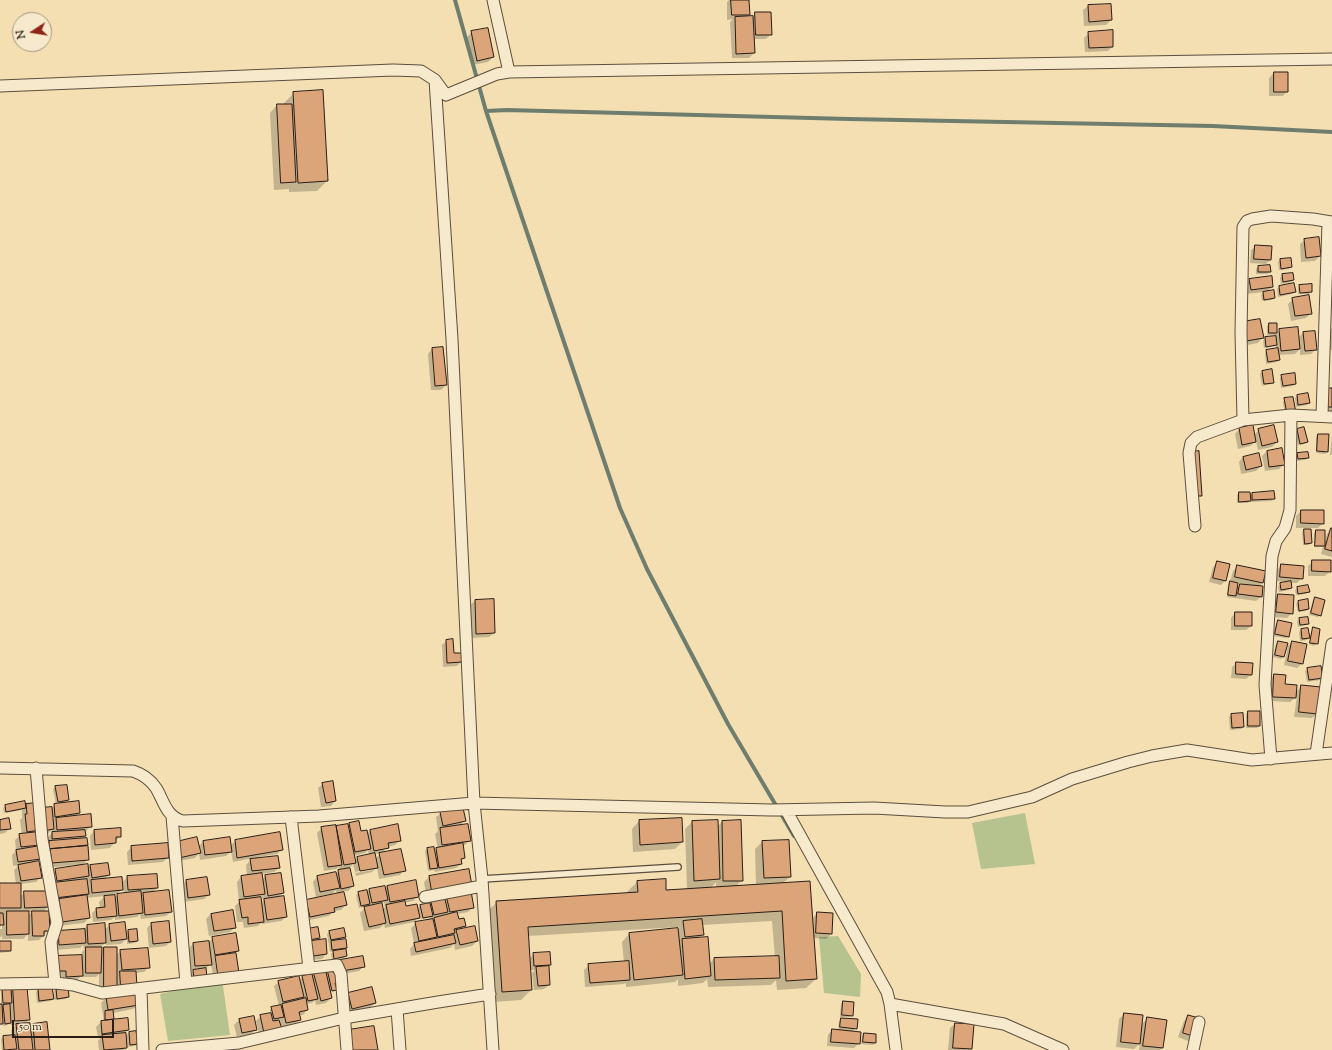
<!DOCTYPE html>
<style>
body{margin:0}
#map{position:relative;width:1332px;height:1050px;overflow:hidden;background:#f3dfb1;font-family:"Sorts Mill Goudy",serif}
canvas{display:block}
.north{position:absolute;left:12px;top:12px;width:40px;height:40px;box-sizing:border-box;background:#f7eacc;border:1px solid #a59883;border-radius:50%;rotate:258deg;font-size:11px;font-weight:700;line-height:16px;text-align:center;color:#2a1d16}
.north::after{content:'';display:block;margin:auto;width:14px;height:18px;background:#8f2418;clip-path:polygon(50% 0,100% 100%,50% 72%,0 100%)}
.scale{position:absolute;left:12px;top:1020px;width:102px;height:18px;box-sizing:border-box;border:2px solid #2a1d16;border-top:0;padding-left:5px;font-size:12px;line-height:14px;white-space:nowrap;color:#2a1d16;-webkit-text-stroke:3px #f7eacc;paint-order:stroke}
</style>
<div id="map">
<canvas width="1332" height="1050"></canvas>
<div class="north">N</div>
<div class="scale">50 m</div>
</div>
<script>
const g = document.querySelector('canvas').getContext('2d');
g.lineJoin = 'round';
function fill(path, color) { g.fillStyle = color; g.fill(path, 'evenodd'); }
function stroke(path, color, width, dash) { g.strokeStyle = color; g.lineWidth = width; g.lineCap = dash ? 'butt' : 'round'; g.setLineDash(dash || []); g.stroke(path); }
const green = new Path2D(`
 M 1025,813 L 1035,864 L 981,869 L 972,823 Z
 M 838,936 L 861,974 L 860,997 L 824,993 L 819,937 Z
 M 222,979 L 230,1035 L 168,1041 L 160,994 Z`);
const shadow = new Path2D(`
 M 729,0 L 748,0 L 749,14 L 746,17 L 752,17 L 755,13 L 771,34 L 766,39 L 753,39 L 754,53 L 749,58 L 732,58 L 730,22 L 733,19 L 727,20 L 727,2 Z
 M 1088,6 L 1111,20 L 1106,25 L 1084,26 L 1083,10 Z
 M 472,32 L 493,57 L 488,62 L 472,65 L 467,37 Z
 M 1089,33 L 1112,47 L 1108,51 L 1085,52 L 1084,38 Z
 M 1274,73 L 1287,73 L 1287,91 L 1283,96 L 1269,96 L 1269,78 Z
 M 294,93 L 327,181 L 317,191 L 289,192 L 289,189 L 274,190 L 270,113 L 277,105 L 284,105 L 284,103 Z
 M 1305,240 L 1320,256 L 1315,261 L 1301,262 L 1300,244 Z
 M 1256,246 L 1270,260 L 1266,264 L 1250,263 L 1251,250 Z
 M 1290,259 L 1291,267 L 1289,269 L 1279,270 L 1278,262 L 1280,260 Z
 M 1258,267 L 1270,272 L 1267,274 L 1256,274 L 1256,269 Z
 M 1282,275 L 1293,280 L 1291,282 L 1281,284 L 1280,278 Z
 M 1250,280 L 1272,287 L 1266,292 L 1274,298 L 1272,300 L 1262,301 L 1261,295 L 1264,292 L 1246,294 L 1245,285 Z
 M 1300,286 L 1311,292 L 1309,294 L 1298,294 L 1298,288 Z
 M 1279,287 L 1295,292 L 1292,294 L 1278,297 L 1277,289 Z
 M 1293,299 L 1311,313 L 1306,318 L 1291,321 L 1288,304 Z
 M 1269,324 L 1276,324 L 1276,333 L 1280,330 L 1298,338 L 1303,333 L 1316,349 L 1311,354 L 1300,355 L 1300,349 L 1295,354 L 1278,355 L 1279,360 L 1277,362 L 1266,364 L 1265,353 L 1267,351 L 1276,350 L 1276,345 L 1274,346 L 1264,348 L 1263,341 L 1265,338 L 1275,337 L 1275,335 L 1267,335 L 1267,326 Z
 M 1238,328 L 1262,338 L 1258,343 L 1242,346 Z
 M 1332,328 L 1332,350 L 1327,349 L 1328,332 Z
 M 432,349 L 446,385 L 441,390 L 431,390 L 428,354 Z
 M 1262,372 L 1273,382 L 1271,384 L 1262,386 L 1260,374 Z
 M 1282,376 L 1295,384 L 1293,386 L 1281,388 L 1280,378 Z
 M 1332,389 L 1332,412 L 1323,411 Z
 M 1297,395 L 1309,403 L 1307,405 L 1296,407 L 1295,398 Z
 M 1292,398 L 1285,416 L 1283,402 L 1285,399 Z
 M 1304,428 L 1307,442 L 1305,444 L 1298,445 L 1295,432 L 1297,430 Z
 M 1239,429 L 1254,435 L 1259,430 L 1277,442 L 1272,447 L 1258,450 L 1256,441 L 1250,446 L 1238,449 L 1235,434 Z
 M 1318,435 L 1327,451 L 1325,454 L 1316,453 L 1316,437 Z
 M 1332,436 L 1332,455 L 1330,455 Z
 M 1267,451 L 1284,464 L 1279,469 L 1265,471 L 1262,456 Z
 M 1298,453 L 1308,458 L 1305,460 L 1296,461 L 1296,456 Z
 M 1243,457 L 1261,466 L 1256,471 L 1241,474 L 1239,462 Z
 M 1239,493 L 1249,496 L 1252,494 L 1274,499 L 1271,501 L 1251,502 L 1250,500 L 1248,503 L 1237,503 L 1237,495 Z
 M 1301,511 L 1323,523 L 1318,528 L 1310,528 L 1311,543 L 1309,545 L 1303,545 L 1302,532 L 1305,530 L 1310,530 L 1310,528 L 1296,528 L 1296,516 Z
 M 1331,529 L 1332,529 L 1332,557 L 1321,554 L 1323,547 L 1314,547 L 1314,533 L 1316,531 L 1325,541 L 1327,534 Z
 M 1313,561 L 1330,571 L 1325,576 L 1308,576 L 1308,566 Z
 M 1218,562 L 1226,580 L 1221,585 L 1209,582 L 1213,567 Z
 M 1238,566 L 1262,583 L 1258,587 L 1261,597 L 1256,601 L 1227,597 L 1228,584 L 1230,582 L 1233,571 ZM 1237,583 L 1241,584 L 1236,588 Z
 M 1281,566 L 1302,578 L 1297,583 L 1290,583 L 1291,588 L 1289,590 L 1279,592 L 1278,586 L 1281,584 L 1287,582 L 1276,581 L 1277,570 Z
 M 1298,588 L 1309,591 L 1306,594 L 1296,595 L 1295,590 Z
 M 1278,595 L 1292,613 L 1287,618 L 1272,617 L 1273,600 Z
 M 1315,598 L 1320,615 L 1318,617 L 1309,615 L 1313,600 Z
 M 475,601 L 494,633 L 489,637 L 471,638 L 470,605 Z
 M 1298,602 L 1308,609 L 1306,611 L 1298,612 L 1296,604 Z
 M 1235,613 L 1251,626 L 1246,630 L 1231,630 L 1231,618 Z
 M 1300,619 L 1308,623 L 1306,625 L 1298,627 L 1297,621 Z
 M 1278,621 L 1288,636 L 1286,638 L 1273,636 L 1276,624 Z
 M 1307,629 L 1309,637 L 1307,640 L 1300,641 L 1299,632 L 1301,630 Z
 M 1314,629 L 1317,643 L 1314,646 L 1309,644 L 1312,631 Z
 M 447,641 L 453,654 L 461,662 L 457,666 L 443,667 L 442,645 Z
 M 1278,642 L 1284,656 L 1281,659 L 1273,657 L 1276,644 Z
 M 1293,642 L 1302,664 L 1297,668 L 1284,665 L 1288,646 Z
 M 1237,663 L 1251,675 L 1246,679 L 1231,678 L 1232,667 Z
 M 1308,669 L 1322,677 L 1320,680 L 1307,682 L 1305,671 Z
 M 1274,675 L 1284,685 L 1295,693 L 1302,686 L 1317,714 L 1312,718 L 1294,717 L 1297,696 L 1290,702 L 1269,701 L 1270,680 Z
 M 1248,712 L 1259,726 L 1257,728 L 1246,728 L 1246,714 Z
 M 1231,715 L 1243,727 L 1241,729 L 1230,730 L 1229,717 Z
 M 323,784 L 335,801 L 331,806 L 321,807 L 318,788 Z
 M 55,787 L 68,800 L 64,804 L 78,802 L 79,813 L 76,817 L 91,826 L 86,831 L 84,831 L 85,836 L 82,839 L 86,839 L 88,859 L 82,866 L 87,869 L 90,866 L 109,875 L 104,880 L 121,883 L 128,877 L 157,888 L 152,893 L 171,912 L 166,916 L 141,919 L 140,914 L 137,917 L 115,920 L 115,917 L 111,920 L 93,922 L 92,913 L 97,909 L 100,908 L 99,902 L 105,896 L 86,898 L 89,918 L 84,923 L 58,926 L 55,905 L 48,907 L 43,912 L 49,930 L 39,940 L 28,941 L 28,934 L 23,939 L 2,939 L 2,935 L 0,938 L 0,929 L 2,929 L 2,925 L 0,927 L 0,884 L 16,884 L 14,870 L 19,865 L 13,866 L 12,855 L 16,851 L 15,840 L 20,835 L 22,835 L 20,820 L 22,818 L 22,810 L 4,813 L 3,808 L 5,806 L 25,807 L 26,805 L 37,813 L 51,808 L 56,805 L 53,789 ZM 52,830 L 52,833 L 47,838 L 47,868 L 75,865 L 75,867 L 56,870 L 51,874 L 48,892 L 25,892 L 20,897 L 20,884 L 36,882 L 41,877 L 36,862 L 40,858 L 35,848 L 39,844 L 38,835 L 48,834 ZM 123,888 L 124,894 L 118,895 L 114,898 L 114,895 L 117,894 ZM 28,912 L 32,912 L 28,916 Z
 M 441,813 L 464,821 L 459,827 L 470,840 L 465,845 L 462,846 L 464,858 L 461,861 L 461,864 L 456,868 L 435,872 L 434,870 L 428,871 L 425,851 L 427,849 L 434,848 L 434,851 L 438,849 L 435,834 L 438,831 L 436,817 Z
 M 0,821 L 10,828 L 5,833 L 0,834 Z
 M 639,821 L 682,842 L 675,849 L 633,852 L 632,829 Z
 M 692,822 L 717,827 L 722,822 L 742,880 L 736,886 L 756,885 L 755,849 L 762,842 L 790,877 L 783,883 L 812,919 L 817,913 L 831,934 L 826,939 L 813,938 L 816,979 L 806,988 L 777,990 L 776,980 L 771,985 L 708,987 L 707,979 L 703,983 L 678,986 L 678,979 L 675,982 L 626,987 L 626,983 L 624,984 L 585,987 L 584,970 L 589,965 L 624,963 L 622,942 L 629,934 L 679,929 L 679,927 L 528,936 L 529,959 L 534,954 L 550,964 L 548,967 L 549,985 L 544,989 L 534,990 L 532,973 L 535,970 L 530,970 L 531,990 L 521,1000 L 493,1002 L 487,912 L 497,902 L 628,894 L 627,892 L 637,882 L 665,891 L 687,889 L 685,829 ZM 716,882 L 716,887 L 711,888 ZM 772,921 L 775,957 L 714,959 L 709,964 L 698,939 L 702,935 L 702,925 Z
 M 349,824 L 361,833 L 367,834 L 370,830 L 400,840 L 395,845 L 387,847 L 381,854 L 404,870 L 400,875 L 379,879 L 377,867 L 372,872 L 356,876 L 353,864 L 349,868 L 353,886 L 348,891 L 343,891 L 346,905 L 341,910 L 334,911 L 329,916 L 305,921 L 302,905 L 331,895 L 330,894 L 316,897 L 313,882 L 317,877 L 336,873 L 340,871 L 339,867 L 336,869 L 324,871 L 317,833 L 322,828 L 347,826 ZM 368,850 L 369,855 L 358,858 L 354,861 L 353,856 L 365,853 ZM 381,853 L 375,859 L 374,854 ZM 373,868 L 373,870 L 356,873 L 355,872 ZM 336,890 L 337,894 L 331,895 Z
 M 94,831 L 120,836 L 110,848 L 91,850 L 90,836 Z
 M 279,833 L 282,849 L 277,854 L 258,857 L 258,859 L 279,868 L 274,872 L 261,874 L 262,880 L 265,876 L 283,893 L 278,898 L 286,917 L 281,921 L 262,924 L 262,922 L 258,926 L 244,928 L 243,922 L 237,922 L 235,906 L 239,902 L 237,882 L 241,877 L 247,876 L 246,865 L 253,858 L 233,862 L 231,851 L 226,856 L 200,860 L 199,853 L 195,858 L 174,862 L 198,847 L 203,842 L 230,846 L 235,841 ZM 262,895 L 263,901 L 261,904 L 260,898 Z
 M 132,847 L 168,857 L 163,862 L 128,865 L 127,852 Z
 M 429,877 L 447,896 L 473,907 L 468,912 L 457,914 L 458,920 L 465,926 L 461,930 L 477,941 L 472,946 L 455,950 L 454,944 L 450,948 L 411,956 L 410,949 L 414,944 L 411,928 L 416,923 L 430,920 L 429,918 L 421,919 L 420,916 L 414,922 L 385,928 L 384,924 L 380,928 L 364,931 L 360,913 L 367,906 L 359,908 L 356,895 L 359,893 L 367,893 L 369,890 L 384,887 L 385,889 L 387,887 L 418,896 L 413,901 L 404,903 L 405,907 L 417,909 L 420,906 L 426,905 L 433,897 L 427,898 L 424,882 ZM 384,902 L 385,907 L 382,910 L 382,904 Z
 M 186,881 L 209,895 L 204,899 L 184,902 L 181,886 Z
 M 211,914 L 235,927 L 230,932 L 209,936 L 206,919 Z
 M 151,924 L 170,942 L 166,946 L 149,948 L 147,928 Z
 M 110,925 L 125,934 L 128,931 L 137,941 L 135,943 L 127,944 L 127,938 L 121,944 L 106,945 L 106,942 L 101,947 L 101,951 L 104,948 L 116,955 L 121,951 L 149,967 L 144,972 L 135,973 L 136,987 L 99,990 L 99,974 L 96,977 L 80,977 L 77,980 L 62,981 L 61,975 L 51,976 L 82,956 L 82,952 L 86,948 L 84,949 L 83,945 L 80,948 L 55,950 L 54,937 L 83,930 L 87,926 L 104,930 Z
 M 305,932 L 319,938 L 316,941 L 326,954 L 322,959 L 308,960 Z
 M 329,932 L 345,937 L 342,940 L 346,947 L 345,949 L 346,956 L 344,958 L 332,960 L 331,954 L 334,951 L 330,952 L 327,934 Z
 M 213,938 L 238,950 L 235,953 L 217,960 L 214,941 L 212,941 L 218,980 L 214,981 L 211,964 L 192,981 L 191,973 L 194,970 L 191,971 L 188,949 L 193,944 L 209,942 Z
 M 0,942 L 10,950 L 8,952 L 0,953 Z
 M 364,966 L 359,971 L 337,975 L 337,984 L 334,984 L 335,990 L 329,992 L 331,998 L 326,1003 L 316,1005 L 315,1000 L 312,1003 L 306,1004 L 307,1010 L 303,1015 L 299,1015 L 300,1020 L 295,1025 L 260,1037 L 256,1021 L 261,1016 L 271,1014 L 270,1010 L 272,1008 L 279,1006 L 274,986 L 279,982 L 299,981 L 302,977 L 311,975 L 314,972 L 325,973 L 328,970 Z
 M 13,988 L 29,1020 L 24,1024 L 29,1028 L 33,1024 L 47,1023 L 49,1050 L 2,1050 L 1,1039 L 3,1037 L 12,1036 L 11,1030 L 16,1025 L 11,1025 L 10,1023 L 8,1025 L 3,1026 L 3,1022 L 0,1025 L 0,1005 L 1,1008 L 5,1004 L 1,1005 L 1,992 L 3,990 L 10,992 Z
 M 67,988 L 68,997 L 66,999 L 55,1000 L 54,991 L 56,989 Z
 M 38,989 L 53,999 L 51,1001 L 37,1003 L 36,992 Z
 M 349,994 L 375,1003 L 370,1008 L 347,1013 L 344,998 Z
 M 106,998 L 138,1005 L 133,1009 L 113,1013 L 113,1018 L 110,1021 L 128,1030 L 125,1033 L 125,1037 L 129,1033 L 135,1032 L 137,1044 L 135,1046 L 126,1047 L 124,1050 L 99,1050 L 98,1041 L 101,1037 L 98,1038 L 96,1027 L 101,1022 L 104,1022 L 101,1003 Z
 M 843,1002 L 852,1015 L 850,1017 L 840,1017 L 841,1004 Z
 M 1124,1014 L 1141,1025 L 1147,1019 L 1166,1021 L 1162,1048 L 1160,1050 L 1139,1050 L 1140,1043 L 1134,1049 L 1116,1047 L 1119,1019 Z
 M 1188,1016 L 1192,1036 L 1188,1041 L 1178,1037 L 1184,1021 Z
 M 841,1019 L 856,1028 L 852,1032 L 859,1043 L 854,1048 L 827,1046 L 828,1035 L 832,1030 L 838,1031 L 839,1021 Z
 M 239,1020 L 256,1029 L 251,1034 L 237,1037 L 234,1025 Z
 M 955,1024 L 971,1049 L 970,1050 L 948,1050 L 950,1028 Z
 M 864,1034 L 875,1043 L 873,1045 L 861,1044 L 862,1036 Z`);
const stream = new Path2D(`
 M 455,0 L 486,111 L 620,508 L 647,569 L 728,724 L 794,836
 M 486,111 L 507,110 L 849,119 L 1213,126 L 1332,132`);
const building = new Path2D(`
 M 731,0 L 749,0 L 750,15 L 732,15 Z
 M 1111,4 L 1112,20 L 1089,22 L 1088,5 Z
 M 755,12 L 771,12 L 772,35 L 756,35 Z
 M 753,16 L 755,53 L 736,54 L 735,17 Z
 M 488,28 L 494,57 L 477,61 L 471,31 Z
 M 1113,30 L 1113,47 L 1089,48 L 1088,32 Z
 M 1274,72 L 1288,72 L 1288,92 L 1274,92 Z
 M 323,90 L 328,181 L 298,183 L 293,92 Z
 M 277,104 L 292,104 L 296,182 L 281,183 Z
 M 1319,237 L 1321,256 L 1306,258 L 1304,239 Z
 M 1255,245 L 1272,246 L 1271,260 L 1254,259 Z
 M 1291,258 L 1292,267 L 1281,269 L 1280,259 Z
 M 1270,265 L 1271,272 L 1258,272 L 1258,266 Z
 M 1293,273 L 1294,280 L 1283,282 L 1282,274 Z
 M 1272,276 L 1273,287 L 1251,290 L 1249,279 Z
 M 1294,283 L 1296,292 L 1280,295 L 1279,286 Z
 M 1312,284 L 1312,292 L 1300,293 L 1299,285 Z
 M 1274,290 L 1275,298 L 1264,300 L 1263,292 Z
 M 1309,295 L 1312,314 L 1295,316 L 1292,298 Z
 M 1260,319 L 1264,338 L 1246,341 L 1242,322 Z
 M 1269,323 L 1277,323 L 1277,333 L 1269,333 Z
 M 1298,327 L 1300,349 L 1281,351 L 1279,329 Z
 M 1315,331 L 1317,350 L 1305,351 L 1303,332 Z
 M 1276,336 L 1277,345 L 1266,347 L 1265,337 Z
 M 443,347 L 447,385 L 435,386 L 432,348 Z
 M 1278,348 L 1280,360 L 1268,362 L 1266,350 Z
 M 1272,369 L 1274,383 L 1264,384 L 1262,371 Z
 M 1295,373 L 1296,384 L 1283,386 L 1281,375 Z
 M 1328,388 L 1332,388 L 1332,407 L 1328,407 Z
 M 1308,393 L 1310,403 L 1298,405 L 1297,395 Z
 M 1293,397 L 1296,413 L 1287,414 L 1284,398 Z
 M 1253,425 L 1256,442 L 1242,445 L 1239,428 Z
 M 1274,425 L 1278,442 L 1262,446 L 1258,429 Z
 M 1304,427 L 1308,442 L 1300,444 L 1297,429 Z
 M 1318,434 L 1329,434 L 1328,452 L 1317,451 Z
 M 1282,448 L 1285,465 L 1269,467 L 1267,451 Z
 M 1199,451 L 1202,496 L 1195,496 L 1192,452 Z
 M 1308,452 L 1309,458 L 1298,459 L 1297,453 Z
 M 1259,453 L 1262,466 L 1246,470 L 1243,457 Z
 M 1274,491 L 1275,499 L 1252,500 L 1252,493 Z
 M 1239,492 L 1250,492 L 1251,501 L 1239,502 Z
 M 1301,510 L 1324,510 L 1324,524 L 1301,523 Z
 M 1331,528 L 1332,528 L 1332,551 L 1325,549 Z
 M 1304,529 L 1311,529 L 1312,543 L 1305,544 Z
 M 1316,530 L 1325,530 L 1325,546 L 1315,546 Z
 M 1312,560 L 1331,560 L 1331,572 L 1312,571 Z
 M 1217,561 L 1230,564 L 1226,581 L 1213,578 Z
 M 1281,564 L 1304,566 L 1303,579 L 1280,577 Z
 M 1237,565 L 1266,571 L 1263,583 L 1235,577 Z
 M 1230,581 L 1238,583 L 1236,596 L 1228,595 Z
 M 1291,581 L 1292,588 L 1281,590 L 1280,583 Z
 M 1240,584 L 1263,586 L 1262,597 L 1238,594 Z
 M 1308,585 L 1310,592 L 1298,594 L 1297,587 Z
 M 1278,594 L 1294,595 L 1293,614 L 1276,612 Z
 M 1315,597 L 1325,600 L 1321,616 L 1311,613 Z
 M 494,599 L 495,633 L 476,634 L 475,600 Z
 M 1308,599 L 1309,609 L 1299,611 L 1298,601 Z
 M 1235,612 L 1252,612 L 1252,626 L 1235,626 Z
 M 1308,617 L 1309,624 L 1300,625 L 1299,618 Z
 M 1278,620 L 1292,623 L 1289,637 L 1275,634 Z
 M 1313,627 L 1320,629 L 1318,644 L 1310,643 Z
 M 1308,628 L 1310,638 L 1302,639 L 1301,629 Z
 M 453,639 L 454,653 L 462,653 L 462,662 L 447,663 L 446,640 Z
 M 1278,641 L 1288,643 L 1284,657 L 1275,655 Z
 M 1292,641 L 1307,644 L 1303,664 L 1288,661 Z
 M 1236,662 L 1253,663 L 1252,675 L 1236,674 Z
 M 1321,666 L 1323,678 L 1309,680 L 1307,668 Z
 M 1274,674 L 1286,675 L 1285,684 L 1297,685 L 1296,698 L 1273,697 Z
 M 1301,685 L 1321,687 L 1318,714 L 1299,712 Z
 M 1248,711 L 1260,711 L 1260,726 L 1248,726 Z
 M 1243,713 L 1244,727 L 1232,728 L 1231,714 Z
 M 333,781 L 336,801 L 326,803 L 322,783 Z
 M 67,785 L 69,800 L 58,802 L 55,786 Z
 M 25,801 L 26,808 L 6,812 L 5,805 Z
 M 79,801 L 80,813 L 55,817 L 54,804 Z
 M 37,803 L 40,830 L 27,832 L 25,814 L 27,814 L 26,804 Z
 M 52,807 L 54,829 L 42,831 L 40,808 Z
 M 463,808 L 466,821 L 443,826 L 440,812 Z
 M 91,814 L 92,827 L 57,830 L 56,818 Z
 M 9,818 L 11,829 L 0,830 L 0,820 Z
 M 682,818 L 683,842 L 640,845 L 639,820 Z
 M 718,820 L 720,879 L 694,881 L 692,821 Z
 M 741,820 L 743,881 L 723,881 L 722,821 Z
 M 359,821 L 361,831 L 367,830 L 371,849 L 355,852 L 349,823 Z
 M 348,824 L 356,863 L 344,865 L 336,826 Z
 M 398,824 L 401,841 L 388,843 L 389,848 L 374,851 L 370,830 Z
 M 468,824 L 471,841 L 442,845 L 440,828 Z
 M 336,825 L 342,865 L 328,867 L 321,827 Z
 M 121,828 L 121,837 L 116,837 L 116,843 L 95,845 L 94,830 Z
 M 85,830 L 86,836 L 52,839 L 52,832 Z
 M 38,832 L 40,845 L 21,847 L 19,834 Z
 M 280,832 L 283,850 L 237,858 L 235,840 Z
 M 197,837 L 201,853 L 179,858 L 176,842 Z
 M 230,837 L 232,852 L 205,855 L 203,841 Z
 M 87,838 L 88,845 L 49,849 L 49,841 Z
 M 789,840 L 791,877 L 764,878 L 762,841 Z
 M 168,843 L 169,858 L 132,861 L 131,846 Z
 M 463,843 L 465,858 L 461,859 L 462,864 L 439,868 L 436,848 Z
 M 40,846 L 41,859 L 18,862 L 16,850 Z
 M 88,846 L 89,860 L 52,863 L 50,849 Z
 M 434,847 L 438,868 L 430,869 L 427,848 Z
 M 401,849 L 406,871 L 384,875 L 379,853 Z
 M 375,853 L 378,868 L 360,871 L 357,857 Z
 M 278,856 L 280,868 L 252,871 L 250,859 Z
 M 39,861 L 42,878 L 21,881 L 18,865 Z
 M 108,863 L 110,875 L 92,878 L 90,865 Z
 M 88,864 L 89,876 L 57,881 L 55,869 Z
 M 350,868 L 354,886 L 341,889 L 338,870 Z
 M 469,869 L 472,886 L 432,894 L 429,876 Z
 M 336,872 L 340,888 L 320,892 L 317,876 Z
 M 262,873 L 265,894 L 244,897 L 241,876 Z
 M 281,873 L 284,893 L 268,896 L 265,875 Z
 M 157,874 L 158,888 L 128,890 L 127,876 Z
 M 122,877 L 123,890 L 92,893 L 91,880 Z
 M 207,877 L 210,895 L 188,898 L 186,880 Z
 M 87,879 L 89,894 L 54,898 L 52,883 Z
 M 666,879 L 666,890 L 810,881 L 817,979 L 786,981 L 782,911 L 528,927 L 532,990 L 502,992 L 496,901 L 638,892 L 637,881 Z
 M 416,880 L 419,897 L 390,902 L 387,886 Z
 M 0,883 L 21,883 L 21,908 L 0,908 Z
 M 385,886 L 388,900 L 372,903 L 369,889 Z
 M 169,890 L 172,912 L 145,915 L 143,893 Z
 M 367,890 L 370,904 L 361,906 L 358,892 Z
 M 24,891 L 48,891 L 49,907 L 25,908 Z
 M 141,891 L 143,913 L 119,916 L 117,894 Z
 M 471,891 L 474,908 L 450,912 L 446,895 Z
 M 344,892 L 347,905 L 334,908 L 335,912 L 310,917 L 306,900 Z
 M 87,895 L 90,918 L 62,922 L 59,899 Z
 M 115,895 L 117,916 L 97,918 L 96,908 L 105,907 L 104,896 Z
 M 444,895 L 448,912 L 434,915 L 430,898 Z
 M 284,896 L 287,917 L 267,920 L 264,899 Z
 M 261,897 L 264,922 L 248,924 L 248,917 L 242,918 L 239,900 Z
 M 405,901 L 406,906 L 417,904 L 420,918 L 390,924 L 386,905 Z
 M 382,903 L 386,923 L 369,927 L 364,907 Z
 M 430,903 L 433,916 L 423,918 L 420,905 Z
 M 233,910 L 236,928 L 214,931 L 211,914 Z
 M 7,911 L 29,911 L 29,934 L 7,935 Z
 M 32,911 L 49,911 L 50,931 L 44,931 L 44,936 L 33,936 Z
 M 457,912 L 459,919 L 464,918 L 466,926 L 454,929 L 455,933 L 438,937 L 434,918 Z
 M 817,912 L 833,913 L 832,934 L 816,933 Z
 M 0,913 L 3,913 L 4,925 L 0,925 Z
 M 433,919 L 437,937 L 419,941 L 415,922 Z
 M 702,919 L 704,935 L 685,937 L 683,921 Z
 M 169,921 L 171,942 L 153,944 L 151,923 Z
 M 125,922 L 127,939 L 111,941 L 109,924 Z
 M 105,923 L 106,943 L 88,944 L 87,925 Z
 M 475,926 L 478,941 L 460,945 L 456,930 Z
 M 318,927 L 320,938 L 309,940 L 307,929 Z
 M 344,928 L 346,937 L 331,940 L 329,931 Z
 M 678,928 L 683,975 L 634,980 L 629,933 Z
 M 85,929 L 86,943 L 59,945 L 58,931 Z
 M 137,929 L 138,941 L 129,942 L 128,930 Z
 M 236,933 L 239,951 L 215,955 L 212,937 Z
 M 454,935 L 456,943 L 416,952 L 414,943 Z
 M 708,937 L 711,976 L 685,979 L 682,939 Z
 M 326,939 L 327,954 L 313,956 L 311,941 Z
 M 346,939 L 347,948 L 332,950 L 331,941 Z
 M 0,941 L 11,941 L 11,951 L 0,951 Z
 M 209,941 L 212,965 L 195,966 L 193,943 Z
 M 86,947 L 102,947 L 101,973 L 86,973 Z
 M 104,947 L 117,947 L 117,991 L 104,991 Z
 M 148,948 L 150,968 L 122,970 L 120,950 Z
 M 346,949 L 347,956 L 334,959 L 333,951 Z
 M 550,952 L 551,965 L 534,966 L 533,953 Z
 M 236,953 L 239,973 L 218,977 L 215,956 Z
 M 82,955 L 83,976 L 66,977 L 66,971 L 55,971 L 55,956 Z
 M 363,956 L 365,967 L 342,971 L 340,960 Z
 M 779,956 L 780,978 L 715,980 L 714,958 Z
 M 629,961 L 630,980 L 590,983 L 588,964 Z
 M 549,966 L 550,985 L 538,986 L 536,967 Z
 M 337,967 L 340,982 L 335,983 L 337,990 L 332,991 L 327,969 Z
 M 206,968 L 207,978 L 194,979 L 193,970 Z
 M 325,968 L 332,998 L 321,1001 L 313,971 Z
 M 120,971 L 136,971 L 137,987 L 121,988 Z
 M 312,974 L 318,999 L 308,1001 L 302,976 Z
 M 299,976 L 304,997 L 283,1002 L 278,981 Z
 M 68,986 L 69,997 L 57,999 L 56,988 Z
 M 13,987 L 27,987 L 30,1020 L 15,1021 Z
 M 52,987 L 54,999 L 39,1001 L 38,988 Z
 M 372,987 L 376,1003 L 352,1009 L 348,993 Z
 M 11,988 L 12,1003 L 3,1003 L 2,989 Z
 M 137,992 L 139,1005 L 108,1010 L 106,997 Z
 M 306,998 L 308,1010 L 299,1012 L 301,1020 L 286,1023 L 282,1004 Z
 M 843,1001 L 854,1002 L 853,1016 L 842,1015 Z
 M 0,1004 L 2,1004 L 3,1024 L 0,1024 Z
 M 10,1004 L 11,1023 L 5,1024 L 3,1005 Z
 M 281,1005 L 284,1017 L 274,1019 L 271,1007 Z
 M 113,1010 L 114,1019 L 105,1020 L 105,1011 Z
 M 271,1013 L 273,1021 L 279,1020 L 282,1029 L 264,1033 L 260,1015 Z
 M 1124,1013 L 1143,1015 L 1140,1044 L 1121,1042 Z
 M 1188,1015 L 1199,1018 L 1193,1036 L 1183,1033 Z
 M 254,1016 L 257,1030 L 242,1033 L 239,1019 Z
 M 1147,1017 L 1167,1020 L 1163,1048 L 1143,1046 Z
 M 128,1018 L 129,1030 L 102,1034 L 101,1021 Z
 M 841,1018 L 858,1019 L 857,1029 L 840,1027 Z
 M 47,1022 L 50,1050 L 35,1050 L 33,1024 Z
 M 30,1023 L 33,1050 L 19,1050 L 16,1024 Z
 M 955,1023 L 974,1024 L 972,1049 L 953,1048 Z
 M 374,1026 L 378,1050 L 352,1050 L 348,1030 Z
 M 832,1029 L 861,1032 L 860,1044 L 831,1042 Z
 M 136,1031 L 138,1044 L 130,1045 L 129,1032 Z
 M 126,1033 L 127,1048 L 104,1050 L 102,1035 Z
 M 864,1033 L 876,1034 L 876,1043 L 863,1042 Z
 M 15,1035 L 17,1049 L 4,1050 L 3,1036 Z`);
const service = new Path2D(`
 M 482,879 L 678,867`);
const minor = new Path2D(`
 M 493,0 L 509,72
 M 435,80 L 452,339 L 474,803 L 482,879 L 493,1050
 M 0,86 L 393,70 L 421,71 L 435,80 L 446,95 L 497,74 L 509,72 L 1332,59
 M 1322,416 L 1328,222
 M 1243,420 L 1241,332 L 1243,227 L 1247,221 L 1252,219 L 1271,216 L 1313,219 L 1332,222
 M 1195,526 L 1189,453 L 1191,443 L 1197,437 L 1243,420 L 1291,415 L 1332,417
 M 1316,754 L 1332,644
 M 1271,759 L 1265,685 L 1272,556 L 1276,541 L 1285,528 L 1290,510 L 1291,415
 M 0,768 L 133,771 C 142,774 150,779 156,788 C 164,801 166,817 183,821 L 319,816 L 474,803 L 771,810 L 874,808 L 945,812 L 968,812 L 1032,797 L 1072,779 L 1128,762 L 1152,756 L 1187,750 L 1252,760 L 1332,753
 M 36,768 L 42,839 L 57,923 L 51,942 L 55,983
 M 786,810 L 887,992 L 890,1004 L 896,1050
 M 172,816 L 186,983
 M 291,817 L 309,968
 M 425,897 L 482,886
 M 0,984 L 55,983 L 73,985 L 102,993 L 337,965 L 341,974 L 347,1050
 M 141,989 L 143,1050
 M 890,1004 L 1004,1024 L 1063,1050
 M 397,1009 L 400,1050
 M 162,1050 L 239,1043 L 344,1018 L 438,1002 L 490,994
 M 1193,1050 L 1199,1022`);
fill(green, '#b6c38f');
fill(shadow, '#0003');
stroke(stream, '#6e7d6e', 4);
fill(building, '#dba579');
stroke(building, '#2a1d16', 1);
stroke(service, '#5c4e3d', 8);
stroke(minor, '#5c4e3d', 13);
stroke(service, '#f7eacc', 5.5);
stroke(minor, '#f7eacc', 11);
</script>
